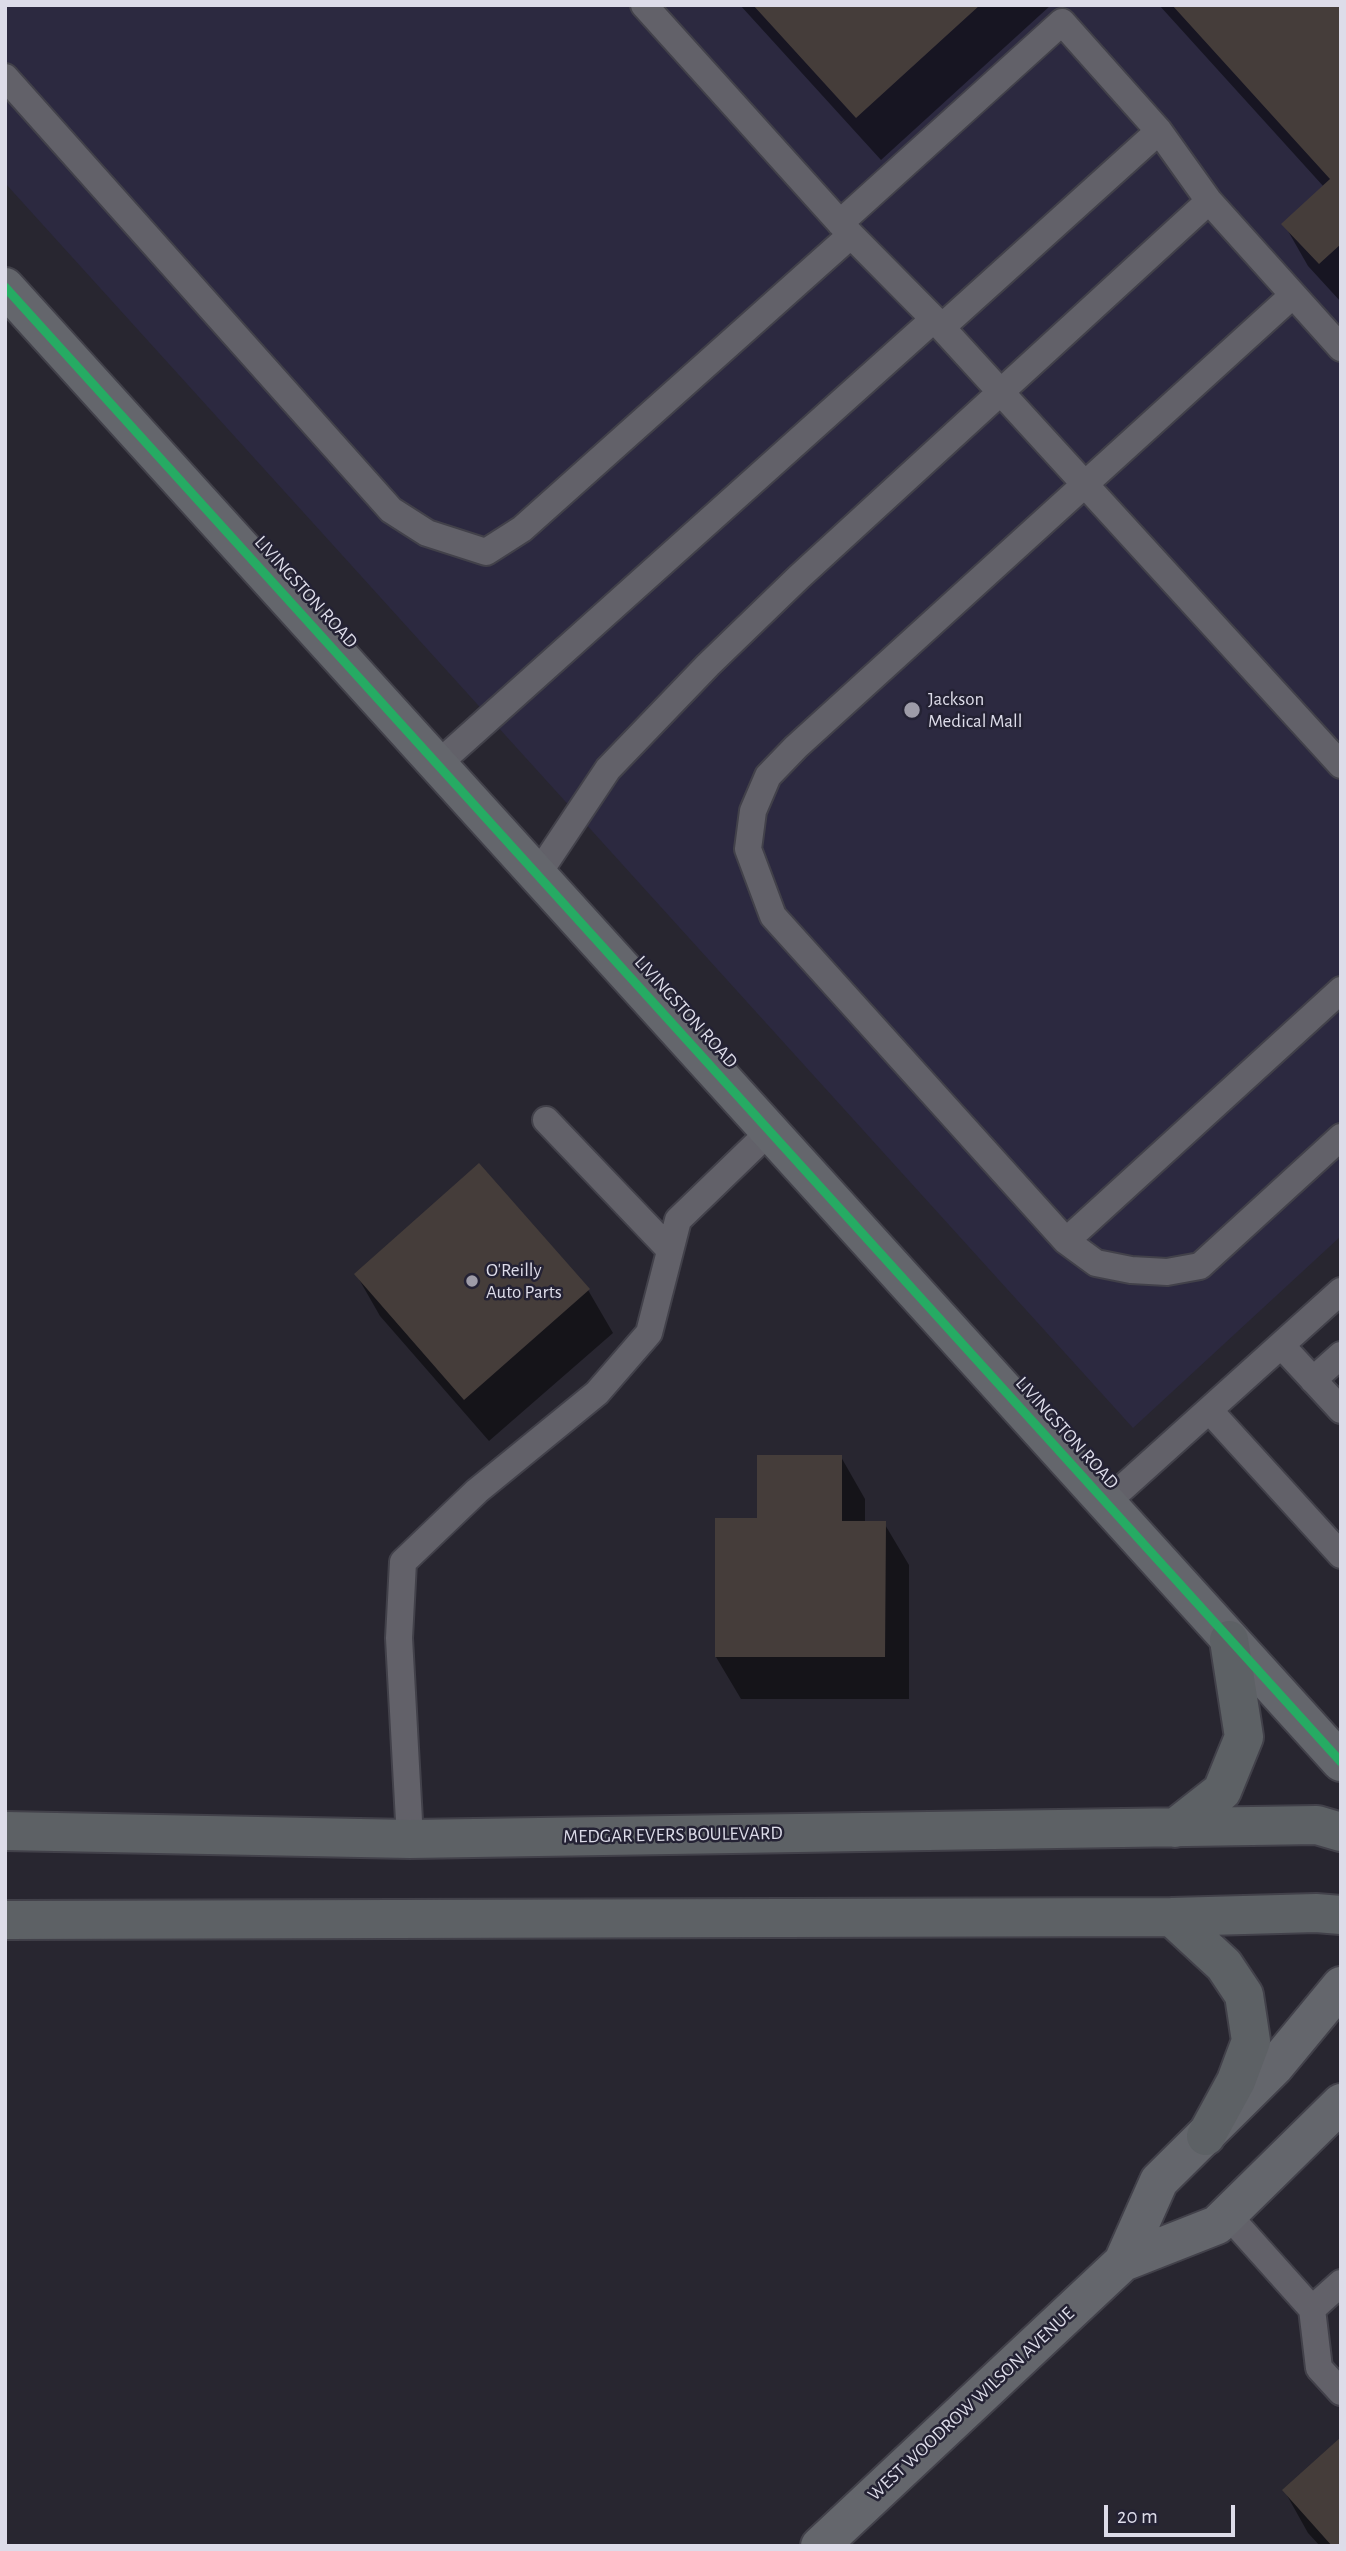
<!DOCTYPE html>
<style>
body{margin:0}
#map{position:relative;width:1346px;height:2551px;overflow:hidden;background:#282630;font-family:"Alegreya Sans",sans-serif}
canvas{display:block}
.frame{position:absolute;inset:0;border:7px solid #dddce9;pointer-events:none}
.scale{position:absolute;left:1104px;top:2505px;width:131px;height:32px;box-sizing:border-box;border:4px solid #dddce9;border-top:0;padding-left:9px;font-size:21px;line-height:24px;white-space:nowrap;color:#dddce9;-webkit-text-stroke:5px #242234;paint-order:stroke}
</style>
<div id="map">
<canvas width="1346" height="2551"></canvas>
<div class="frame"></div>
<div class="scale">20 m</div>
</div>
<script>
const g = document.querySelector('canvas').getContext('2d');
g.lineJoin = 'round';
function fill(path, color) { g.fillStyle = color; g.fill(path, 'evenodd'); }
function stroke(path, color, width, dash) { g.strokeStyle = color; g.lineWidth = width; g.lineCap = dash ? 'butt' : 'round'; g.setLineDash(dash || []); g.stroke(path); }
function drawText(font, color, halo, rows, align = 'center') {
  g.font = font + ' "Alegreya Sans",sans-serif'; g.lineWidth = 5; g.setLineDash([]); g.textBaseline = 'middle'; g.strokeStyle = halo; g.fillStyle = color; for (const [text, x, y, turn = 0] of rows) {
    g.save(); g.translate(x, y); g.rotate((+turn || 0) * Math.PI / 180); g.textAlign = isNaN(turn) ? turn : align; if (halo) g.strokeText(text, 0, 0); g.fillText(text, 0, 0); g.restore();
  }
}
const built = new Path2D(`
 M 5,5 L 1341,5 L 1341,1236 L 1133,1428 L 5,183 Z`);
const shadow = new Path2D(`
 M 740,5 L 1051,5 L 881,160 Z
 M 1159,5 L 1341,5 L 1341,302 L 1308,266 L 1284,224 L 1324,187 Z
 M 356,1274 L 588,1290 L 613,1333 L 489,1441 L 380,1316 Z
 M 841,1457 L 865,1499 L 865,1523 L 884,1523 L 909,1565 L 909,1699 L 741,1699 L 716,1657 L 759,1519 Z
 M 1284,2490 L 1341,2546 L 1320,2546 L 1308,2533 Z`);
const building = new Path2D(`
 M 753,5 L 980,5 L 856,118 Z
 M 1172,5 L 1341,5 L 1341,244 L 1319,264 L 1281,224 L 1330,179 Z
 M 479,1163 L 590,1289 L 464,1400 L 354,1274 Z
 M 757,1455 L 842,1455 L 842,1521 L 886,1521 L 885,1657 L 715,1657 L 715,1518 L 757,1518 Z
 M 1341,2437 L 1341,2546 L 1332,2546 L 1282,2490 Z`);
const lane = new Path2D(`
 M 644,5 L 851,235 L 934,319 L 1341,765
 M 5,77 L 391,510 L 427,533 L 486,552 L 522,529 L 851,235
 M 840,223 L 1062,22 L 1159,131 L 1209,201 L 1341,348
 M 1293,295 L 796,747 L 768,776 L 753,811 L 748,849 L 773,916 L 1066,1241 L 1096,1263 L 1131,1270 L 1167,1272 L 1200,1266 L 1341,1137
 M 942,327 L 1159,131
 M 438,764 L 934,319
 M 538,874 L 608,769 L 708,665 L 799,577 L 1209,201
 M 546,1120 L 670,1250
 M 1066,1241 L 1341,990
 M 1281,1345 L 1341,1410
 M 1313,1380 L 1341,1355
 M 1209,1410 L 1341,1555
 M 1107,1502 L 1341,1291
 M 410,1839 L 399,1638 L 403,1562 L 477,1491 L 597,1393 L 649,1333 L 678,1220 L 770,1131
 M 1228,2215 L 1312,2309 L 1341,2283
 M 1312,2309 L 1319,2368 L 1341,2392`);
const secondary = new Path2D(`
 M 5,287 L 1341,1762
 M 1123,2262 L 1159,2181 L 1275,2066 L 1341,1986
 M 820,2546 L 1123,2262 L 1217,2225 L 1341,2103`);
const primary = new Path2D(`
 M 1175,1828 L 1222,1791 L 1244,1737 L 1229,1640
 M 5,1831 L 410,1839 L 1317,1825 L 1341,1832
 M 1172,1917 L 1224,1965 L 1244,1995 L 1251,2041 L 1236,2081 L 1206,2136
 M 5,1920 L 1172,1917 L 1316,1913 L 1341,1915`);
const cycleway = new Path2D(`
 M 5,287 L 1341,1762`);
const markers = [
 [912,710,9,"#9e9ca8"],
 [472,1281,7,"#9e9ca8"]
];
const streetNames = [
 ["LIVINGSTON ROAD",306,592,48],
 ["LIVINGSTON ROAD",686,1012,48],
 ["LIVINGSTON ROAD",1067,1433,48],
 ["MEDGAR EVERS BOULEVARD",673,1835,-1],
 ["WEST WOODROW WILSON AVENUE",971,2404,-43]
];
const poiNames = [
 ["Jackson",928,699],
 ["Medical Mall",928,721],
 ["O'Reilly",486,1270],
 ["Auto Parts",486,1292]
];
fill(built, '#2c2940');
fill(shadow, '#0007');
fill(building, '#453d3a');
stroke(lane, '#42414a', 30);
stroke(secondary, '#42414a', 42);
stroke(primary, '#42414a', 42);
stroke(lane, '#626169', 26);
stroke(secondary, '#64666c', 38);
stroke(primary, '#5d6165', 38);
stroke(cycleway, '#26ab63', 9);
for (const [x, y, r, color] of markers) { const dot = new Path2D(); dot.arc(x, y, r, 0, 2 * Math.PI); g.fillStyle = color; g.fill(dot); stroke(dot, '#242234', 2.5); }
drawText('19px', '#dddce9', '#242234', streetNames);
drawText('19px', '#dddce9', '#242234', poiNames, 'left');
</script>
